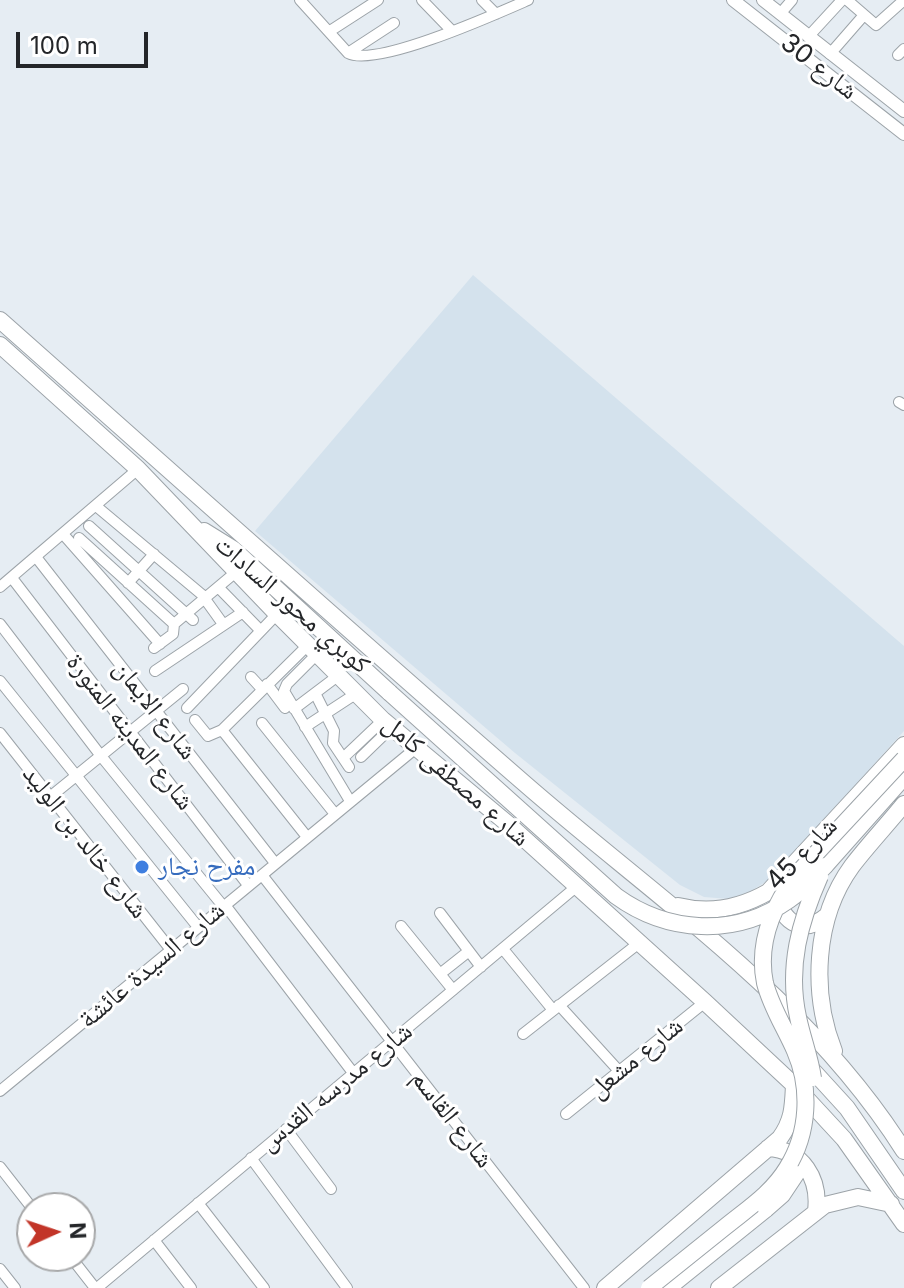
<!DOCTYPE html>
<meta charset="utf-8">
<style>
body{margin:0}
#map{position:relative;width:904px;height:1288px;overflow:hidden;background:#e6edf3;font-family:Inter,sans-serif}
canvas{display:block}
.north{position:absolute;left:16px;top:1192px;width:80px;height:80px;box-sizing:border-box;background:#fff;border:2px solid #a7a8a9;border-radius:50%;rotate:87deg;font-size:22px;font-weight:700;line-height:32px;text-align:center;color:#242629}
.north::after{content:'';display:block;margin:auto;width:28px;height:36px;background:#c23528;clip-path:polygon(50% 0,100% 100%,50% 72%,0 100%)}
.scale{position:absolute;left:16px;top:32px;width:132px;height:36px;box-sizing:border-box;border:4px solid #242629;border-top:0;padding-left:10px;font-size:24px;line-height:28px;white-space:nowrap;color:#242629;-webkit-text-stroke:6px #fff;paint-order:stroke}
</style>
<div id="map">
<canvas width="904" height="1288"></canvas>
<div class="north">N</div>
<div class="scale">100 m</div>
</div>
<script>
const g = document.querySelector('canvas').getContext('2d');
g.lineJoin = 'round';
function fill(path, color) { g.fillStyle = color; g.fill(path, 'evenodd'); }
function stroke(path, color, width, dash) { g.strokeStyle = color; g.lineWidth = width; g.lineCap = dash ? 'butt' : 'round'; g.setLineDash(dash || []); g.stroke(path); }
function drawText(font, color, halo, rows, align = 'center') {
  g.font = font + ' Inter,"Noto Naskh Arabic",sans-serif'; g.lineWidth = 6; g.setLineDash([]); g.textBaseline = 'middle'; g.strokeStyle = halo; g.fillStyle = color; for (const [text, x, y, turn = 0] of rows) {
    g.save(); g.translate(x, y); g.rotate((+turn || 0) * Math.PI / 180); g.textAlign = isNaN(turn) ? turn : align; if (halo) g.strokeText(text, 0, 0); g.fillText(text, 0, 0); g.restore();
  }
}
const built = new Path2D(`
 M 473,275 L 904,646 L 904,731 L 770,879 L 751,891 L 730,899 L 704,897 L 680,885 L 515,753 L 255,531 Z`);
const minor = new Path2D(`
 M 300,0 L 348,53 C 376,68 496,14 528,0
 M 422,0 L 452,31
 M 482,0 L 496,14
 M 847,0 L 876,25 L 904,0
 M 780,14 L 792,0
 M 330,31 L 378,0
 M 808,37 L 842,0
 M 348,53 L 394,23
 M 830,54 L 864,15
 M 898,55 L 904,49
 M 899,402 L 904,405
 M 96,506 L 206,598
 M 89,526 L 193,620
 M 63,534 L 160,644
 M 79,538 L 174,624 L 236,572
 M 36,557 L 275,863
 M 12,578 L 248,885
 M 128,583 L 154,554
 M 0,587 L 138,469
 M 219,588 L 260,630
 M 205,599 L 223,624
 M 0,624 L 101,756 L 223,906
 M 154,648 L 173,634 L 174,624
 M 317,654 L 287,684 L 284,691 L 350,801
 M 155,671 L 243,612
 M 251,677 L 262,689
 M 0,681 L 198,927
 M 267,684 L 285,708
 M 316,695 L 334,731 L 333,743 L 349,767
 M 187,708 L 277,614
 M 294,709 L 339,675
 M 195,720 L 208,736 L 222,730
 M 262,723 L 335,814
 M 305,727 L 357,693
 M 0,733 L 171,950
 M 361,757 L 392,727
 M 343,758 L 383,720
 M 50,797 L 183,689
 M 307,837 L 222,730 L 308,645
 M 262,875 L 584,1288
 M 225,905 L 354,1074
 M 440,913 L 481,967
 M 401,926 L 453,990
 M 503,949 L 553,1010
 M 440,974 L 469,951
 M 559,1005 L 619,1071
 M 523,1034 L 639,943
 M 0,1091 L 416,748
 M 566,1114 L 705,1002
 M 286,1129 L 331,1189
 M 251,1158 L 347,1288
 M 0,1167 L 32,1208
 M 198,1203 L 264,1288
 M 154,1240 L 191,1288
 M 70,1256 L 95,1288
 M 0,1269 L 15,1288
 M 97,1288 L 576,887`);
const tertiary = new Path2D(`
 M 733,0 L 904,134
 M 763,0 L 904,111`);
const primary = new Path2D(`
 M 0,320 C 175,475 348,630 524,783 C 658,900 807,998 904,1151
 M 0,345 L 138,469 L 277,614 L 383,720 L 508,824 L 705,1002 L 794,1085 L 844,1139 L 904,1224
 M 204,531 L 233,549 L 390,693
 M 825,866 L 904,777
 M 777,895 C 783,925 804,935 828,915
 M 678,906 C 710,914 740,908 768,892 L 904,745
 M 834,1051 C 811,993 814,918 852,866 C 868,845 887,825 904,804
 M 805,1062 L 847,1108 L 904,1191
 M 768,1148 C 803,1150 820,1179 816,1211
 M 605,1288 L 780,1138 C 793,1120 793,1106 794,1085
 M 668,1288 L 766,1209
 M 719,1288 L 825,1205 L 858,1197 L 891,1204`);
const primaryBridge = new Path2D(`
 M 390,693 L 616,896 C 667,933 735,938 789,900 C 802,891 813,878 825,866
 M 813,1078 C 810,1057 802,1037 798,1017 C 787,967 800,921 820,876
 M 766,1209 L 782,1195 L 796,1174
 M 649,1288 C 674,1268 700,1247 725,1227 C 747,1209 772,1193 787,1168 C 809,1133 811,1088 795,1051 C 785,1028 771,1007 765,983 C 757,944 773,906 796,875 L 904,759`);
const markers = [
 [142,867,8,"#3f7fe0"]
];
const streetNames = [
 ["شارع 30",819,67,38],
 ["كوبري محور السادات",292,605,41],
 ["شارع الايمان",155,710,52],
 ["شارع المدينه المنورة",130,732,52],
 ["شارع مصطفى كامل",456,781,41],
 ["شارع خالد بن الوليد",85,842,52],
 ["شارع 45",802,854,-46],
 ["شارع السيدة عائشة",152,965,-40],
 ["شارع مشعل",636,1058,-39],
 ["شارع مدرسه القدس",336,1087,-39],
 ["شارع القاسم",452,1119,52]
];
const shopNames = [
 ["مفرح نجار",158,867]
];
fill(built, '#d4e2ed');
stroke(minor, '#9ca3a8', 12);
stroke(tertiary, '#9ca3a8', 14);
stroke(primary, '#9ca3a8', 18);
stroke(minor, '#fff', 10);
stroke(tertiary, '#fff', 12);
stroke(primary, '#fff', 16);
stroke(primaryBridge, '#9ca3a8', 18, []);
stroke(primaryBridge, '#fff', 16);
for (const [x, y, r, color] of markers) { const dot = new Path2D(); dot.arc(x, y, r, 0, 2 * Math.PI); g.fillStyle = color; g.fill(dot); stroke(dot, '#fff', 3); }
drawText('26px', '#242629', '#fff', streetNames);
drawText('26px', '#366cbe', '#fff', shopNames, 'left');
</script>
